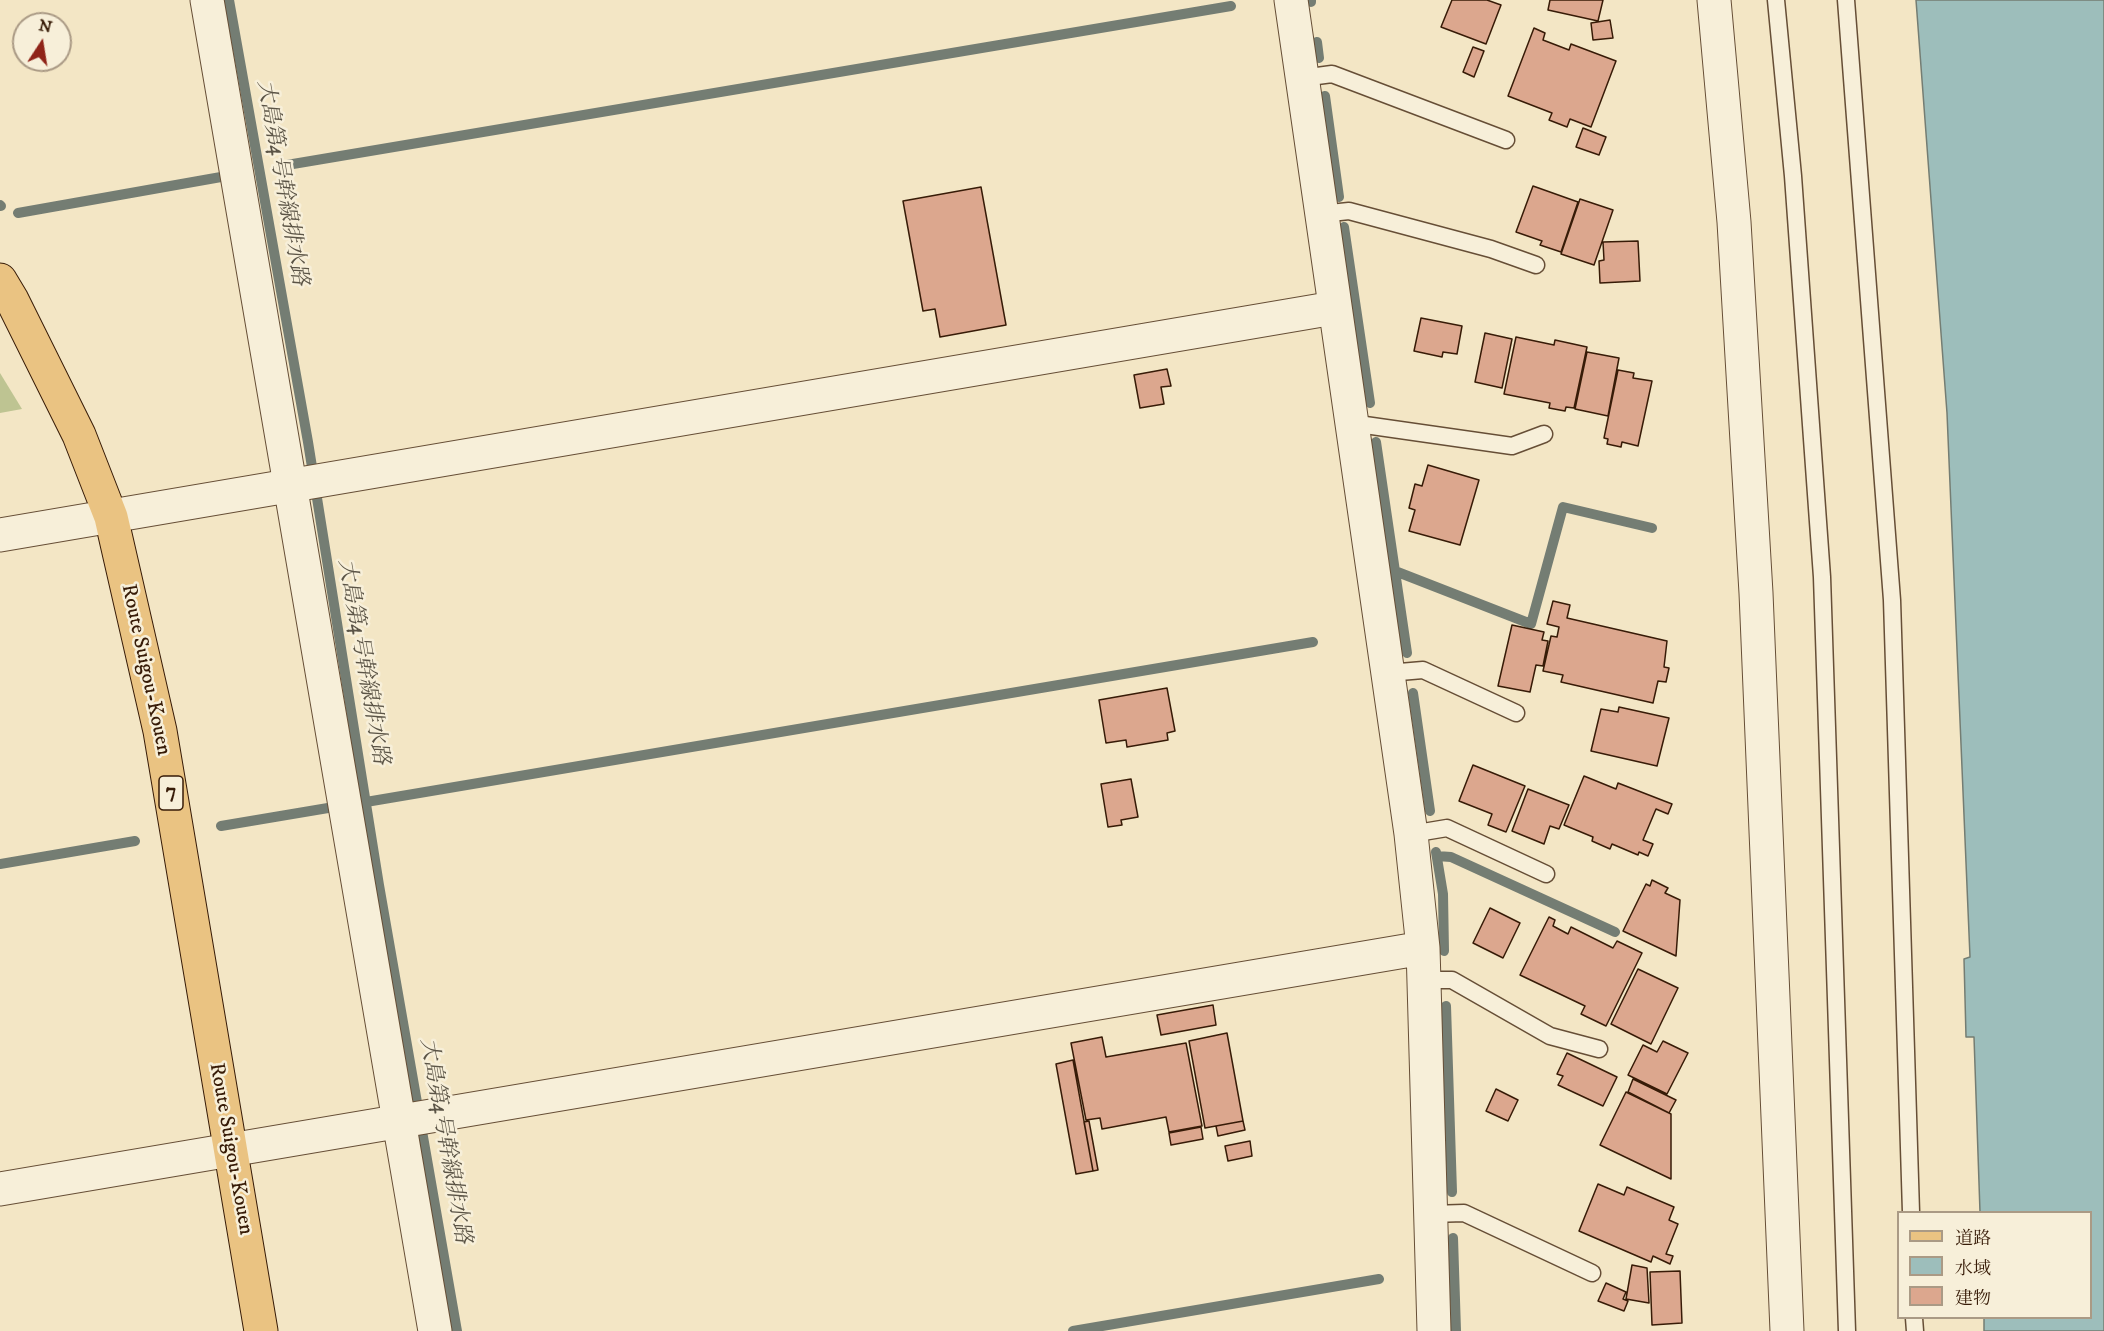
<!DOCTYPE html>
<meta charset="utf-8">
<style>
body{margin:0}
#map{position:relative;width:2104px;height:1331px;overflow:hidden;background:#f3e6c5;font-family:"IM FELL DW Pica","Noto Serif JP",serif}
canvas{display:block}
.legend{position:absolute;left:1897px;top:1211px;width:195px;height:108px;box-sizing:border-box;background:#f7efd9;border:2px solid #aa9a85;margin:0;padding:8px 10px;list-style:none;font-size:18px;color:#371b07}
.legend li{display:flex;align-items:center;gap:12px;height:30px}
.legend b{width:30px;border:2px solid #aa9a85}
.north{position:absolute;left:12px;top:12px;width:60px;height:60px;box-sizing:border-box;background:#f7efd9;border:2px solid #aa9a85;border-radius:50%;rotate:12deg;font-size:16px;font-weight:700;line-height:24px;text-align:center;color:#371b07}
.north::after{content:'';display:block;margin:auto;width:21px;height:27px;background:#8f2418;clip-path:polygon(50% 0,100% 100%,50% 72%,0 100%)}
</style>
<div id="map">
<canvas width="2104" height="1331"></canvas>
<ul class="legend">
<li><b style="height:8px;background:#eac382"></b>道路</li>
<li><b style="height:16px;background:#9dbebb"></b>水域</li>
<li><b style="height:16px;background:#dca78e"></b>建物</li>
</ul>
<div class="north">N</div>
</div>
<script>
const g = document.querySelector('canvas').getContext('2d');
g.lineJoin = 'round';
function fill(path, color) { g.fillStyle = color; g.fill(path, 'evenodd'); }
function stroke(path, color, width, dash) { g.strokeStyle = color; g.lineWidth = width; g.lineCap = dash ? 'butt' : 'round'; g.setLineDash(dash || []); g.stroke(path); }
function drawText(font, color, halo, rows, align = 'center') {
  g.font = font + ' "IM FELL DW Pica","Noto Serif JP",serif'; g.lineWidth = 5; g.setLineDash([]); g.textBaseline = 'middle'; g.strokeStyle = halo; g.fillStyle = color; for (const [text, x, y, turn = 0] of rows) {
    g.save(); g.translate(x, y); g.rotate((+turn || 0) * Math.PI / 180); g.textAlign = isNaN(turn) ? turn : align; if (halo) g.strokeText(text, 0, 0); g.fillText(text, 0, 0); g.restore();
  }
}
const green = new Path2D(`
 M 0,373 L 22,409 L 0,413 Z`);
const water = new Path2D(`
 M 1916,0 L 2104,0 L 2104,1331 L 1984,1331 L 1984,1318 L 2090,1318 L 2090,1212 L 1980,1212 L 1974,1037 L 1966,1037 L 1964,959 L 1970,957 L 1947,413 Z`);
const stream = new Path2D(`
 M 229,0 L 308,442 L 379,885 L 457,1331
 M 1311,0 L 1311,2
 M 1317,42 L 1319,58
 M 1325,96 L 1339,197
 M 281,166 L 1231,6
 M 0,205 L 1,206
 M 18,213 L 221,177
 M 1344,227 L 1370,403
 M 1376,442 L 1407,653
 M 1395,571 L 1531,624 L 1563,507 L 1652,528
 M 1413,693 L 1430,811
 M 366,802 L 1313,642
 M 221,826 L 328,808
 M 1436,852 L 1443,894 L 1444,951
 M 1437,856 L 1451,857 L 1615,932
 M 0,864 L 135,841
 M 1446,1006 L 1452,1192
 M 1453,1238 L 1456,1331
 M 1073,1331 L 1379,1279`);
const building = new Path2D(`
 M 1452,0 L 1487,0 L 1501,5 L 1486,44 L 1441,27 Z
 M 1550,0 L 1603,0 L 1598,21 L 1548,10 Z
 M 1610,20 L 1613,38 L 1593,40 L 1591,23 Z
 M 1534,28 L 1545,33 L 1543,40 L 1569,50 L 1571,44 L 1616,61 L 1591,127 L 1570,119 L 1567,127 L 1549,120 L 1552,113 L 1508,96 Z
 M 1473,47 L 1484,51 L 1474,77 L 1463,72 Z
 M 1583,128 L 1606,137 L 1599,155 L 1576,147 Z
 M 1533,186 L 1578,202 L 1561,252 L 1540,245 L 1542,241 L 1516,232 Z
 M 981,187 L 1006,325 L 940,337 L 935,309 L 923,311 L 903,201 Z
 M 1580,199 L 1613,210 L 1594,265 L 1561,254 Z
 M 1638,241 L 1640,281 L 1600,283 L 1599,261 L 1604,260 L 1603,242 Z
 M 1421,318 L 1462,326 L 1457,354 L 1443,352 L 1442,357 L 1414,351 Z
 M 1485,333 L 1512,339 L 1502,388 L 1475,382 Z
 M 1516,337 L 1554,345 L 1555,340 L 1587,347 L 1574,408 L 1566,407 L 1565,411 L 1549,408 L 1550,403 L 1504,394 Z
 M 1587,352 L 1619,358 L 1608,416 L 1575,409 Z
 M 1167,369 L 1171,386 L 1161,387 L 1164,404 L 1140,408 L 1134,375 Z
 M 1618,370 L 1634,373 L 1633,378 L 1652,381 L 1638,446 L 1622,442 L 1621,447 L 1607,444 L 1608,439 L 1604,438 Z
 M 1428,465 L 1479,480 L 1460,545 L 1409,531 L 1415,510 L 1409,508 L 1415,484 L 1422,486 Z
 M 1553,601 L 1570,605 L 1567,618 L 1667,641 L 1664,667 L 1669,668 L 1666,682 L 1658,681 L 1653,703 L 1561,682 L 1563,675 L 1543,671 L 1551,636 L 1557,637 L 1559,627 L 1547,624 Z
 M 1512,625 L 1544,632 L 1542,640 L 1548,641 L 1543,666 L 1536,665 L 1530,692 L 1498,686 Z
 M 1167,688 L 1175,731 L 1167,733 L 1168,740 L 1127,747 L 1126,740 L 1106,743 L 1099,700 Z
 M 1619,707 L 1669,718 L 1657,766 L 1591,751 L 1601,709 L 1618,712 Z
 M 1473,765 L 1525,786 L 1506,832 L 1488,825 L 1492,814 L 1459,801 Z
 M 1584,776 L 1616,789 L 1618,783 L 1672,804 L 1668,814 L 1656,809 L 1643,840 L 1653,844 L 1648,856 L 1639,852 L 1638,855 L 1612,844 L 1610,849 L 1592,841 L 1593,837 L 1564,825 Z
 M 1131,779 L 1138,817 L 1121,820 L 1122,825 L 1108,827 L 1101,784 Z
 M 1528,789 L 1569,805 L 1559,829 L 1550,826 L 1544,844 L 1512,831 Z
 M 1652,880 L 1668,888 L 1665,893 L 1680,900 L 1676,956 L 1623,931 L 1646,884 L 1650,886 Z
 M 1490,908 L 1520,923 L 1503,958 L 1473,943 Z
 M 1549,917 L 1555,920 L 1553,926 L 1568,934 L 1571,927 L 1613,948 L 1617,941 L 1642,953 L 1606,1026 L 1581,1014 L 1585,1006 L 1520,975 Z
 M 1638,969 L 1678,988 L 1651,1044 L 1611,1024 Z
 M 1213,1005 L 1216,1025 L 1161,1035 L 1157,1015 Z
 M 1227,1033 L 1243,1121 L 1205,1128 L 1189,1041 Z
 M 1102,1037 L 1106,1057 L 1186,1043 L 1202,1126 L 1169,1132 L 1166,1117 L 1102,1129 L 1100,1118 L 1086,1120 L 1071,1043 Z
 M 1663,1041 L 1688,1053 L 1667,1094 L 1628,1075 L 1643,1045 L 1657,1052 Z
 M 1567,1053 L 1617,1077 L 1603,1106 L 1558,1085 L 1563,1076 L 1557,1074 Z
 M 1073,1060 L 1093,1171 L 1076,1174 L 1056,1064 Z
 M 1633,1079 L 1676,1100 L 1669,1113 L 1628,1092 Z
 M 1496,1089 L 1518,1100 L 1508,1121 L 1486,1111 Z
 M 1626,1092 L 1671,1114 L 1671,1179 L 1600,1145 Z
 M 1089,1121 L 1098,1170 L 1093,1171 L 1084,1122 Z
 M 1243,1121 L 1245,1130 L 1218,1136 L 1216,1126 Z
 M 1201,1127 L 1203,1139 L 1171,1145 L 1169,1133 Z
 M 1250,1141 L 1252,1156 L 1228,1161 L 1225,1146 Z
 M 1598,1184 L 1624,1195 L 1627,1187 L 1674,1207 L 1669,1220 L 1678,1224 L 1666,1254 L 1673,1256 L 1670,1264 L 1653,1256 L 1651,1262 L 1579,1231 Z
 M 1632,1265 L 1647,1268 L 1649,1303 L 1626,1299 Z
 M 1680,1271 L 1682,1323 L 1652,1325 L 1650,1272 Z
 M 1606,1283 L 1626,1292 L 1623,1299 L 1628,1301 L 1624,1311 L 1598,1301 Z`);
const service = new Path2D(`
 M 1776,0 L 1793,176 L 1822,577 L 1847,1331
 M 1846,0 L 1892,600 L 1911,1212
 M 1302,78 L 1332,74 L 1506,140
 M 1321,214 L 1349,211 L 1491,249 L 1536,265
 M 1351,423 L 1512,446 L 1544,434
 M 1388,673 L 1423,670 L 1516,713
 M 1411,834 L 1447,828 L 1546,874
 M 1424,980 L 1452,980 L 1550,1036 L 1599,1049
 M 1431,1214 L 1464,1213 L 1592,1273
 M 1914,1318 L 1915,1331`);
const minor = new Path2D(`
 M 207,0 L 435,1331
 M 1291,0 L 1411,834 L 1423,948 L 1434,1331
 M 0,1189 L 1423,948`);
const tertiary = new Path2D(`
 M 1714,0 L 1734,222 L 1756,593 L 1787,1331
 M 0,535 L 1334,308`);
const primary = new Path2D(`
 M 0,280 L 12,300 L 79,435 L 111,517 L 160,731 L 261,1331`);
const shields = [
 [171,793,24]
];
const shieldNames = [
 ["7",171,793]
];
const streetNames = [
 ["Route Suigou-Kouen",145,670,78],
 ["Route Suigou-Kouen",230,1149,80]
];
const waterNames = [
 ["大島第4号幹線排水路",281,183,80],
 ["大島第4号幹線排水路",362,662,80],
 ["大島第4号幹線排水路",444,1141,80]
];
fill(green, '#bec492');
fill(water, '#9dbebb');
stroke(water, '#747d73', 1.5);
stroke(stream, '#747d73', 10);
fill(building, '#dca78e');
stroke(building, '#371b07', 1.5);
stroke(service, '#664e36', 19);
stroke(minor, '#664e36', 35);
stroke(tertiary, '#664e36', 35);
stroke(primary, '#371b07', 35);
stroke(service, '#f7efd9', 16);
stroke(minor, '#f7efd9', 33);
stroke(tertiary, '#f7efd9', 33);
stroke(primary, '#eac382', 33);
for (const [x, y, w] of shields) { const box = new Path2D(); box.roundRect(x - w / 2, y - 17, w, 34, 4.5); g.fillStyle = '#f7efd9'; g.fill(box); stroke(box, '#371b07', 1.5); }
drawText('bold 20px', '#371b07', null, shieldNames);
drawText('21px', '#371b07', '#f7efd9', streetNames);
drawText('italic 22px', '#5b5446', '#f7efd9', waterNames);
</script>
